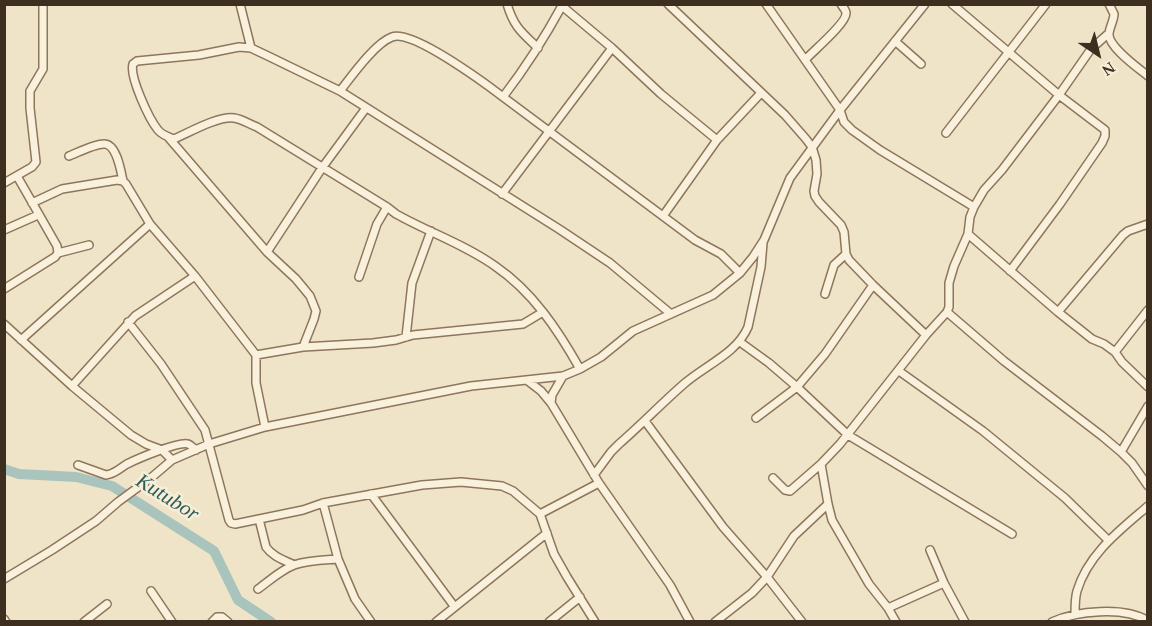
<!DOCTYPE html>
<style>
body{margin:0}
#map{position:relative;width:1152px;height:626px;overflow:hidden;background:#f0e4c8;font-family:"Times New Roman",serif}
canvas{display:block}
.frame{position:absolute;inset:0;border:6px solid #3d2e20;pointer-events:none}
.north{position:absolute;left:1068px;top:24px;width:60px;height:60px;-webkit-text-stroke:4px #f7eed8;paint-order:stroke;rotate:145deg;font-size:16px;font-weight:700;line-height:24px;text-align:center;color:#3d2e20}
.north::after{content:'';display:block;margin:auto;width:21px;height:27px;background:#3d2e20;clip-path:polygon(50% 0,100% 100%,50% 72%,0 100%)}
</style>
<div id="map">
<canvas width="1152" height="626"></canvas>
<div class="frame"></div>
<div class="north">N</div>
</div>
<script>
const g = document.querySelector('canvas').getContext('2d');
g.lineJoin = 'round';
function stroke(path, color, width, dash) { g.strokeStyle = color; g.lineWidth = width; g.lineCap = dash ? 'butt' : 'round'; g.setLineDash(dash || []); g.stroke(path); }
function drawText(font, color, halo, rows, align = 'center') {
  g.font = font + ' "Times New Roman",serif'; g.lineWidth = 5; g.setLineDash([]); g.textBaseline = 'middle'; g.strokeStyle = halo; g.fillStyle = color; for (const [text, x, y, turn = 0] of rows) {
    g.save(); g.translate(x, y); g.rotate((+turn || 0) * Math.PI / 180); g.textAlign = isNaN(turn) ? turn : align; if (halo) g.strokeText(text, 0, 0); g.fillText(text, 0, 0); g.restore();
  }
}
const river = new Path2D(`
 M 4,469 L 19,474 L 76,477 L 112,486 L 214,551 L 238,600 L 271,622`);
const minor = new Path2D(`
 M 240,4 L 251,48
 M 507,4 C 514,27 521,32 538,48
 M 668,4 L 785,115 L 806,139 L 812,147 L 816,160 L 817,174 L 814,191 L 815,196 L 819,202 L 841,225 L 844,232 L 846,254 L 849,260 L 873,285 L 926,335
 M 766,4 L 840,110 L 844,122 L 852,130 L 880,150 L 974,207
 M 952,4 L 1059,95 L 1105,130 L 1105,136 L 1102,143 L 1060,204 L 1010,271
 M 1109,4 L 1114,14 C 1114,20 1110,26 1109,33 C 1107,46 1138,68 1148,76
 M 562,6 L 612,48 L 661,94 L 717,140
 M 895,41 L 921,64
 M 805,60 C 812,52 847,23 846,13 C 846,10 842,6 841,4
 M 340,91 C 351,77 375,43 392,37 C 410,30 470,73 487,85 L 695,240 L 721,254 L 740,273
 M 503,97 C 526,67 545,37 563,4
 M 946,133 L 1046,4
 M 168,137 L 267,252 L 296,279 L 310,296 L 316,311 L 314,319 L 303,347
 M 69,156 C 77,153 96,143 105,144 C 117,145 121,172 123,181
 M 4,183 L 32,167 L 36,162 L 30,108 L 30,91 L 43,69 L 43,4
 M 502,194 L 612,48
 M 32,203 L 62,189 L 117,180 L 123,181 L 126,184 L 150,224 L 195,276 L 256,355 L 256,383 L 265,427
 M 663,216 L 717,140 L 761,93
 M 4,230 L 38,215
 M 968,234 L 1058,312 L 1092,339 L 1104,344 L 1115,352 L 1122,362 L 1148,387
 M 267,252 L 322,168 L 366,108
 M 58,253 L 89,245
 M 359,277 L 377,224 L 387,207
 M 4,289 L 55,257 L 58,253 L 57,246 L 17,176
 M 825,294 L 834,265 L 846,254
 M 947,312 L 1004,361 L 1102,436 L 1121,452 L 1132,463 L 1148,486
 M 1058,312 L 1123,235 L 1128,231 L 1148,224
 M 128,322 L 161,364 L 205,430 L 229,520 L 231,523 L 235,524 L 303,510 L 323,503 L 422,485 L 461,482 L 502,486 L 513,491 L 540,514 L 554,554 L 567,577 L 595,622
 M 4,324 L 72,386 L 131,435 L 146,444 L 162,450 L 172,460
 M 406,337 L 412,283 L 431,231
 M 21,340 L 150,224
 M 740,342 L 769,363 L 797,387 L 848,435 L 1012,534
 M 1115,352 L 1148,310
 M 256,355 L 303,347 L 373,343 L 396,340 L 413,335 L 523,324 L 543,312
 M 580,369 C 558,330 533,292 495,266 C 464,244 428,232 396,214 L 387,207 L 257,127 C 249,124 242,119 234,118 C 218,116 190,132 174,139 C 168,137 162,135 158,130 C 149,119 129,76 133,64 L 137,61 L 199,55 L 239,47 L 251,48 L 270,57 L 340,91 L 559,229 L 610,263 L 671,314
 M 899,371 L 983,431 L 1065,498 L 1108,540
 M 528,381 L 541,391 L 551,403 L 599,483 L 670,585 L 690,622
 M 72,386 L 135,316 L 195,276
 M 551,403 L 552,395 L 563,376
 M 756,418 L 797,387 L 825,354 L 873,285
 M 645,421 L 723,527 L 767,577 L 802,622
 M 1121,452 L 1148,406
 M 821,464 L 828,504 L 832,520 L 869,584 L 888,608 L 896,622
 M 78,465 L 106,475 C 115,474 120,468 127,464 C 137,459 179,441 188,444 C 191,445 193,448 196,450
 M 594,475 L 611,452 L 619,444 C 642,424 663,402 685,383 C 706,365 737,353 748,327 L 761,267 L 763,243
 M 773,478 L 785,490 L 790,491 L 821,464 L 840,444 L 926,335 L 947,312 L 949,307 L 949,283 L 954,266 L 968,234 L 970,217 L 974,207 L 984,190 L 1002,170 L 1059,95 L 1091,49 L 1109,33
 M 371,494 L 454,606
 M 323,503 L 338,559 L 355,599 L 371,622
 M 540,514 L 599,483
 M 259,519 L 266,547 C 273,557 284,560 294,565
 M 930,550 L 944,583 L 965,622
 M 4,579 L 52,550 L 96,521 L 118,502 L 152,477 L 172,460 L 209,444 L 265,427 L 471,386 L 563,376 L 580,369 L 601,357 L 633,331 L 713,295 L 740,273 L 753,257 L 764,240 L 790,178 L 840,110 L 925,4
 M 258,589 C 269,581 281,570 294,565 C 308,560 324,560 338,559
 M 151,591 L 172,622
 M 888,608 L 944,583
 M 1075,614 C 1075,606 1075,598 1077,591 C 1088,554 1120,530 1148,506
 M 4,619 L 6,622
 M 84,622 L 107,604
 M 212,622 L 217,617 L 222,617 L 228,622
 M 436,622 L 547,533
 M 549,622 L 580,597
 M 715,622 L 752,593 L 767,577 L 794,536 L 828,504
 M 1052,622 C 1076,611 1124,606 1148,621`);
const waterNames = [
 ["Kutubor",167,498,32]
];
stroke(river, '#a9c4bc', 10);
stroke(minor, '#8d765c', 10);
stroke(minor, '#faf1dc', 7);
drawText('italic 21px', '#2f5d5a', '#f7eed8', waterNames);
</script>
